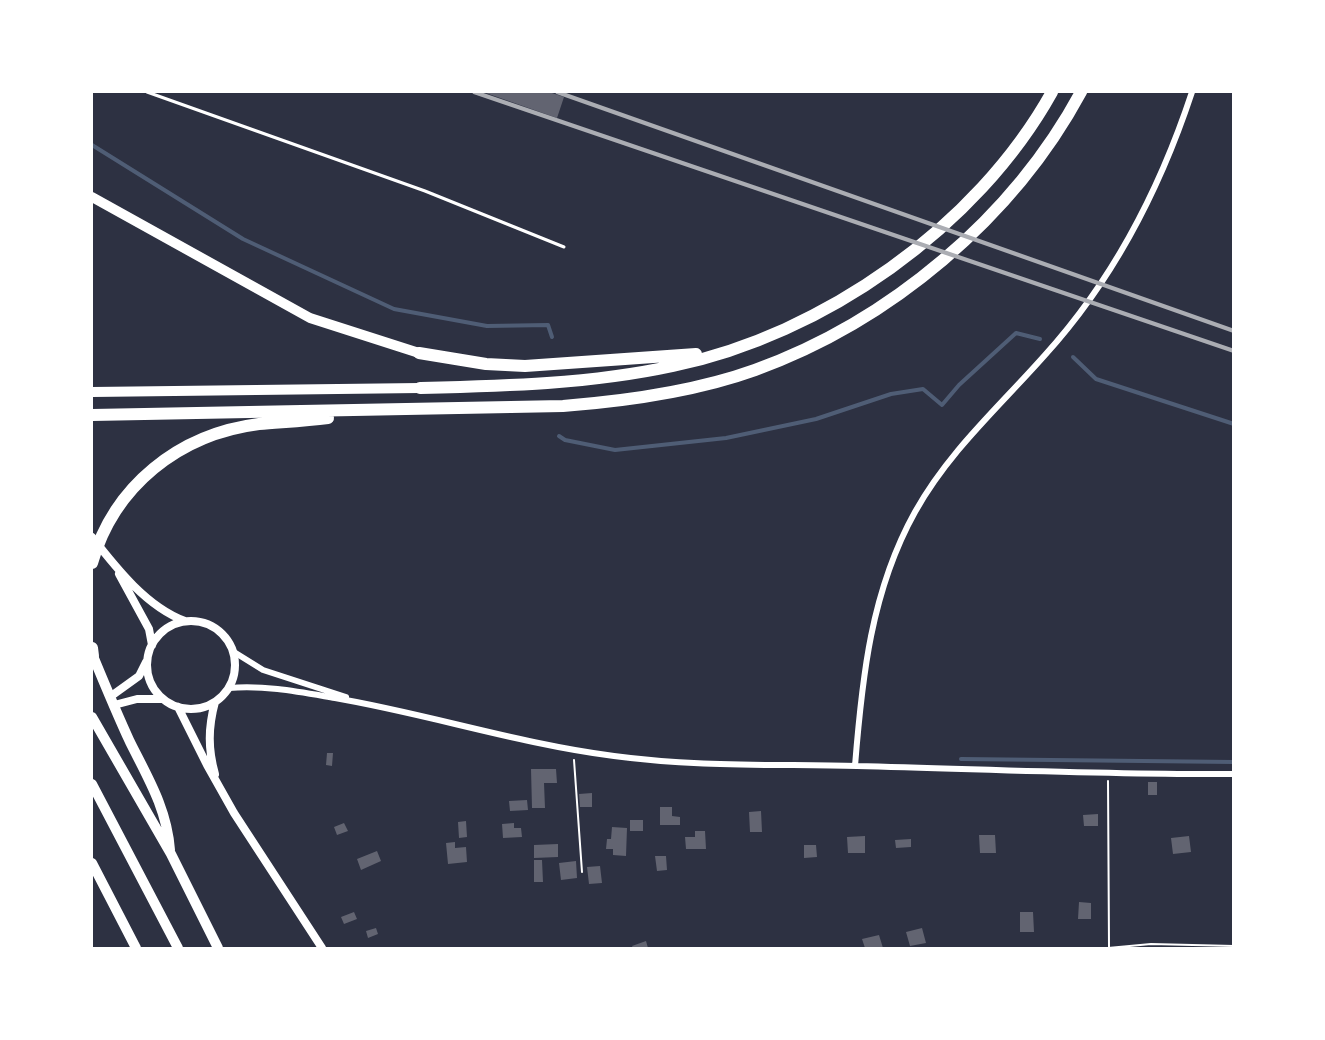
<!DOCTYPE html>
<style>
body{margin:0}
#map{position:relative;width:1325px;height:1040px;overflow:hidden;background:#2d3142;font-family:Bitter,serif}
canvas{display:block}
.frame{position:absolute;inset:0;border:93px solid #fff;pointer-events:none}
</style>
<div id="map">
<canvas width="1325" height="1040"></canvas>
<div class="frame"></div>
</div>
<script>
const g = document.querySelector('canvas').getContext('2d');
g.lineJoin = 'round';
function stroke(path, color, width, dash) { g.strokeStyle = color; g.lineWidth = width; g.lineCap = dash ? 'butt' : 'round'; g.setLineDash(dash || []); g.stroke(path); }
function fill(path, color) { g.fillStyle = color; g.fill(path, 'evenodd'); }
const stream = new Path2D(`
 M 92,145 L 243,239 L 394,309 L 487,326 L 548,325 L 552,337
 M 1073,357 L 1096,379 L 1234,424
 M 559,436 L 565,440 L 615,450 L 726,438 L 816,419 L 891,394 L 923,389 L 942,405 L 959,385 L 1016,333 L 1040,339
 M 961,759 L 1234,762`);
const building = new Path2D(`
 M 483,92 L 549,92 L 564,97 L 557,118 Z
 M 327,753 L 333,753 L 332,766 L 326,765 Z
 M 531,769 L 556,769 L 557,783 L 544,783 L 545,808 L 532,808 Z
 M 1148,782 L 1157,782 L 1157,795 L 1148,795 Z
 M 592,793 L 592,807 L 580,807 L 579,794 Z
 M 527,800 L 528,810 L 510,811 L 509,801 Z
 M 660,807 L 672,807 L 672,816 L 680,817 L 680,825 L 660,825 Z
 M 761,811 L 762,832 L 750,832 L 749,812 Z
 M 1098,814 L 1098,826 L 1084,826 L 1083,815 Z
 M 630,820 L 643,820 L 643,831 L 630,831 Z
 M 466,821 L 467,837 L 459,838 L 458,822 Z
 M 344,823 L 348,831 L 337,835 L 334,827 Z
 M 514,823 L 514,828 L 521,828 L 522,837 L 503,838 L 502,824 Z
 M 612,827 L 627,828 L 626,856 L 613,855 L 613,849 L 606,849 L 607,839 L 611,839 Z
 M 695,831 L 705,831 L 706,849 L 686,849 L 685,837 L 695,837 Z
 M 979,835 L 995,835 L 996,853 L 980,853 Z
 M 865,836 L 865,853 L 848,853 L 847,837 Z
 M 1189,836 L 1191,852 L 1173,854 L 1171,838 Z
 M 911,839 L 911,847 L 896,848 L 895,840 Z
 M 455,842 L 455,848 L 466,847 L 467,862 L 448,864 L 446,843 Z
 M 558,844 L 558,857 L 534,858 L 534,845 Z
 M 804,845 L 816,845 L 817,857 L 804,858 Z
 M 377,851 L 381,861 L 361,870 L 357,859 Z
 M 655,856 L 666,856 L 667,870 L 657,871 Z
 M 534,860 L 542,860 L 543,882 L 534,882 Z
 M 576,861 L 577,878 L 561,880 L 559,863 Z
 M 600,866 L 602,883 L 589,884 L 587,867 Z
 M 1079,902 L 1091,903 L 1091,919 L 1078,919 Z
 M 354,912 L 357,919 L 344,924 L 341,917 Z
 M 1020,912 L 1033,912 L 1034,932 L 1020,932 Z
 M 376,928 L 378,934 L 368,938 L 366,931 Z
 M 922,928 L 926,943 L 910,946 L 906,932 Z
 M 879,935 L 883,948 L 865,948 L 862,939 Z
 M 646,941 L 648,948 L 633,948 L 632,946 Z`);
const path = new Path2D(`
 M 574,760 L 582,872
 M 1108,781 L 1109,947
 M 1108,948 L 1151,944 L 1234,946`);
const service = new Path2D(`
 M 147,92 L 425,191 L 564,247`);
const minor = new Path2D(`
 M 234,652 L 263,670 L 346,697
 M 229,688 C 266,685 300,692 335,698 C 428,714 520,744 614,756 C 695,767 776,764 857,766 C 983,769 1108,775 1234,774
 M 855,766 C 862,678 871,591 915,512 C 949,451 999,407 1045,355 C 1114,279 1160,189 1192,92`);
const tertiary = new Path2D(`
 M 92,537 C 117,569 147,607 185,621
 M 119,574 L 149,629 L 152,645
 M147 665a44 44 0 1 1 88 0a44 44 0 1 1-88 0Z
 M 114,694 L 139,676 L 146,662
 M 215,702 C 208,728 208,749 215,774
 M 118,704 L 137,699 L 163,699
 M 178,707 L 207,765 L 234,813 L 322,948`);
const trunk = new Path2D(`
 M 92,197 L 310,318 L 419,353
 M 92,392 L 420,388
 M 93,656 C 105,685 117,714 130,742 C 148,778 167,809 170,850
 M 92,717 L 171,854 L 218,948
 M 92,784 L 178,948
 M 92,863 L 136,948`);
const motorway = new Path2D(`
 M 419,353 L 486,364 L 525,366 L 696,354
 M 420,388 C 504,386 590,384 673,366 C 823,335 977,227 1052,92
 M 92,415 L 563,406 C 627,401 694,392 755,370 C 890,321 1013,218 1081,92
 M 92,563 C 114,486 179,434 259,424 C 282,422 305,421 328,418
 M 92,648 L 93,656`);
const rail = new Path2D(`
 M 474,92 L 1234,351
 M 557,92 L 1234,331`);
stroke(stream, '#4f5d75', 4);
fill(building, '#626471');
stroke(path, '#fff', 2);
stroke(service, '#fff', 3);
stroke(minor, '#fff', 6);
stroke(tertiary, '#fff', 8);
stroke(trunk, '#fff', 10);
stroke(motorway, '#fff', 12);
stroke(rail, '#abadb3', 4);
</script>
